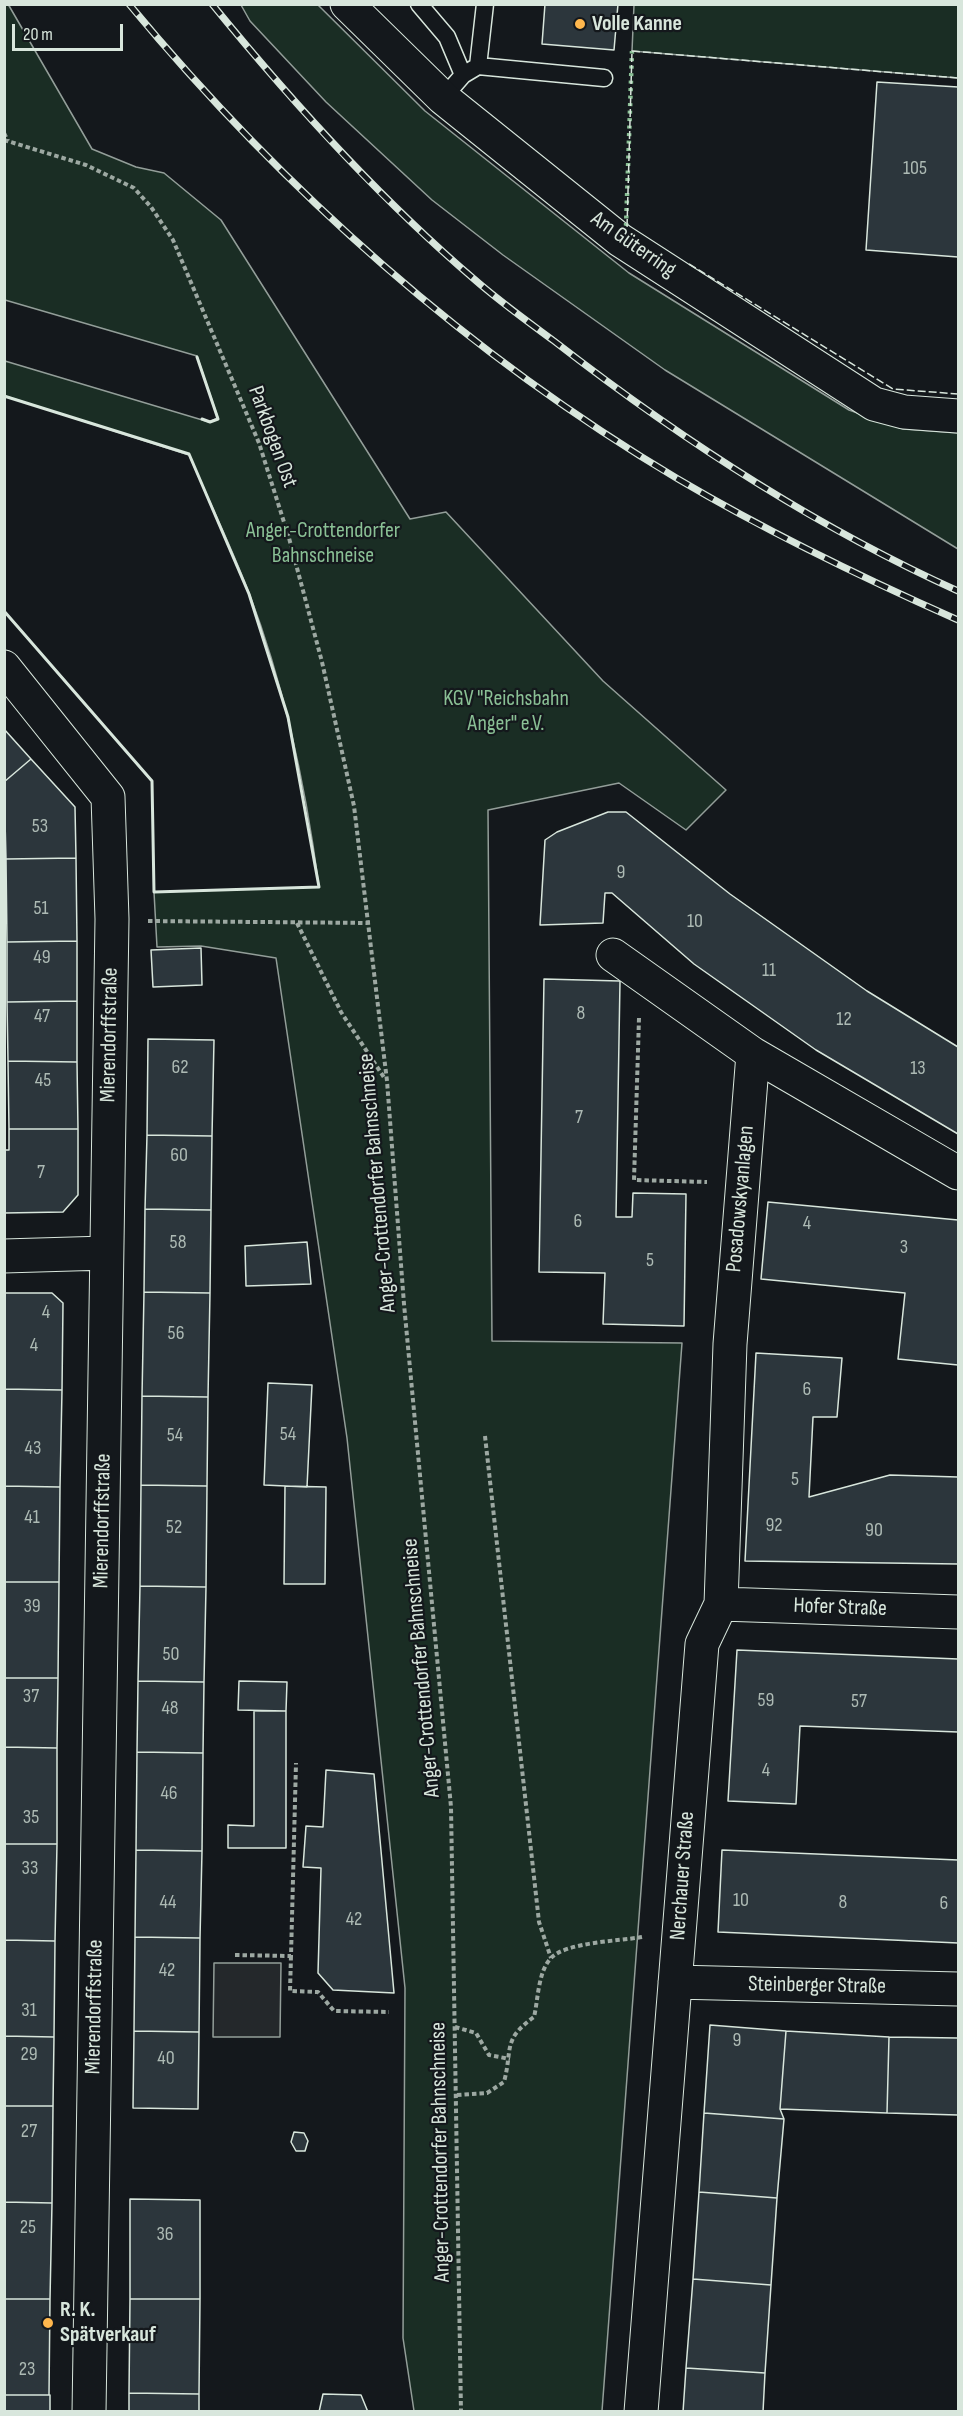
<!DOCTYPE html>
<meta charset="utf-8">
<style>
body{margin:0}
#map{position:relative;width:963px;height:2416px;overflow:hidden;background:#14181c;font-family:"Sofia Sans Condensed",sans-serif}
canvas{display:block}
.frame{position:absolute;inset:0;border:6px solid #d8e6dc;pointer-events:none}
.scale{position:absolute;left:12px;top:24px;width:111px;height:27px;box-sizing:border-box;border:3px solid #d8e6dc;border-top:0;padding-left:8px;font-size:18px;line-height:21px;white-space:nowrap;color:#d8e6dc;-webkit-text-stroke:4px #14181c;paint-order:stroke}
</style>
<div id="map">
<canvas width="963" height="2416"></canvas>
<div class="frame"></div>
<div class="scale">20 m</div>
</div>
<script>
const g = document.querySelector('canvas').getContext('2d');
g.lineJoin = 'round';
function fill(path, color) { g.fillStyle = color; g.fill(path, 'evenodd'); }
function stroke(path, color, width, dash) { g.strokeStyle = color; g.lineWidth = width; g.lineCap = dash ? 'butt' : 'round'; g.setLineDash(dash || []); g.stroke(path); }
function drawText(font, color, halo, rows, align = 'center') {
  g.font = font + ' "Sofia Sans Condensed",sans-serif'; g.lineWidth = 4.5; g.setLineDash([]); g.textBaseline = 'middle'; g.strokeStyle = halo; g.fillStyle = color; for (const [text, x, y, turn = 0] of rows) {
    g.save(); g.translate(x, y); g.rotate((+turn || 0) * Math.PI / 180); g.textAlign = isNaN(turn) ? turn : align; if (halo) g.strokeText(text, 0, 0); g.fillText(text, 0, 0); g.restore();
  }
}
const green = new Path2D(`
 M 8,4 L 92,149 L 136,167 L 164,173 L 221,220 L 410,519 L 446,512 L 603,681 L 726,790 L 686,830 L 619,783 L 488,810 L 492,1341 L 682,1343 L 602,2411 L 414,2411 L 403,2338 L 405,1988 L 347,1438 L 276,958 L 201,946 L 157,947 L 154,892 L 319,887 C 306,788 285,687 249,593 C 231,546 209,501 189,455 L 5,396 L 5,361 L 209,422 L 218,418 L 197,356 L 5,300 L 4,5 Z
 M 241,5 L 318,5 L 425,111 L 629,273 L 849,410 L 903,429 L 958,433 L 958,549 L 665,370 L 503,255 L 432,200 L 326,102 L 250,21 Z
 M 634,5 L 958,5 L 958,78 L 632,51 Z`);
const parking = new Path2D(`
 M 214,1963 L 281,1963 L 280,2037 L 213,2037 Z`);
const building = new Path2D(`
 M 545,4 L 618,4 L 614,50 L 542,44 Z
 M 877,82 L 958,87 L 958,257 L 866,250 Z
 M 4,729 L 31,759 L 4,782 Z
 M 31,759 L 75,807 L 76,858 L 6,859 L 4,782 Z
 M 608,812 L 626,812 L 730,894 L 867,991 L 958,1047 L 958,1134 L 816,1050 L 694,964 L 612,893 L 605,893 L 603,923 L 540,925 L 545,840 L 557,832 Z
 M 76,858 L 77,941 L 7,942 L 6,859 Z
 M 77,941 L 77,1001 L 7,1002 L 7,942 Z
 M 201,948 L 202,985 L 153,987 L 151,950 Z
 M 544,979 L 620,981 L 616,1217 L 632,1217 L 633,1193 L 686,1194 L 684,1326 L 603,1324 L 605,1273 L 539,1272 Z
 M 77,1001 L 77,1062 L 8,1061 L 7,1002 Z
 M 148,1039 L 214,1040 L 212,1136 L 147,1135 Z
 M 8,1061 L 77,1062 L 78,1129 L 9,1129 Z
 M 9,1129 L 78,1129 L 78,1195 L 63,1212 L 4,1213 L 4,1150 L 9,1150 Z
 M 147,1135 L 212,1136 L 211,1210 L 145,1209 Z
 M 768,1202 L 958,1220 L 958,1365 L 898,1359 L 905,1293 L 761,1279 Z
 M 145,1209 L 211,1210 L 210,1293 L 144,1292 Z
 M 307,1242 L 311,1284 L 246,1286 L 245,1246 Z
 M 144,1292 L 210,1293 L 208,1397 L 142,1396 Z
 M 4,1293 L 52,1293 L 63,1303 L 62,1390 L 4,1389 Z
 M 756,1353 L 842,1358 L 837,1417 L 813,1417 L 809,1497 L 890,1475 L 958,1477 L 958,1564 L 745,1561 Z
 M 268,1383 L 312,1385 L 307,1487 L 264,1485 Z
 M 4,1389 L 62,1390 L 60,1487 L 4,1486 Z
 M 142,1396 L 208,1397 L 207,1486 L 141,1485 Z
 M 141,1485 L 207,1486 L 206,1587 L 140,1586 Z
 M 4,1486 L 60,1487 L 59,1582 L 4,1582 Z
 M 285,1486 L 326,1487 L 325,1584 L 284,1584 Z
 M 4,1582 L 59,1582 L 58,1678 L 4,1678 Z
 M 140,1586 L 206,1587 L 204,1682 L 138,1681 Z
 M 737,1650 L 958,1659 L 958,1732 L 800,1726 L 796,1804 L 728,1801 Z
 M 4,1678 L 58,1678 L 57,1748 L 4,1747 Z
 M 138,1681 L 204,1682 L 203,1753 L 137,1752 Z
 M 239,1681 L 287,1682 L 286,1711 L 238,1710 Z
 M 254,1711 L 286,1711 L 286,1848 L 228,1848 L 228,1825 L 254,1826 Z
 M 4,1747 L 57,1748 L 57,1844 L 4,1844 Z
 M 137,1752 L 203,1753 L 202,1851 L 136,1850 Z
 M 326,1770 L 374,1774 L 394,1993 L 333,1990 L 318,1973 L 321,1868 L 303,1867 L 306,1826 L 323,1827 Z
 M 4,1844 L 57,1844 L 55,1941 L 4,1940 Z
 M 136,1850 L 202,1851 L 200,1938 L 135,1937 Z
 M 722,1850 L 958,1860 L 958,1943 L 718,1932 Z
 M 135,1937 L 200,1938 L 199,2032 L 134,2031 Z
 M 4,1940 L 55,1941 L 54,2037 L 4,2036 Z
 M 710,2025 L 786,2031 L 780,2109 L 784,2119 L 704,2113 Z
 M 134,2031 L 199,2032 L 198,2109 L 133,2108 Z
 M 786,2031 L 889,2037 L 887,2113 L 780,2109 Z
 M 4,2036 L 54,2037 L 53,2106 L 4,2106 Z
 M 889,2037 L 958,2038 L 958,2115 L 887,2113 Z
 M 4,2106 L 53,2106 L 52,2203 L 4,2202 Z
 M 704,2113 L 784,2119 L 777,2198 L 699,2192 Z
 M 294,2132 L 304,2133 L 308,2141 L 305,2151 L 296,2151 L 291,2142 Z
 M 699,2192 L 777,2198 L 771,2285 L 693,2279 Z
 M 130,2199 L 200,2200 L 200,2299 L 130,2299 Z
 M 4,2202 L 52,2203 L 50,2299 L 4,2299 Z
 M 693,2279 L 771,2285 L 765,2373 L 686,2368 Z
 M 4,2299 L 50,2299 L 49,2395 L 4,2395 Z
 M 130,2299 L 200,2299 L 199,2394 L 129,2393 Z
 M 686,2368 L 765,2373 L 763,2412 L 683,2412 Z
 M 129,2393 L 199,2394 L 199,2412 L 129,2412 Z
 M 323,2394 L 361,2395 L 368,2412 L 319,2412 Z
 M 4,2395 L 50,2395 L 50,2412 L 4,2412 Z`);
const path = new Path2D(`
 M 4,133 L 8,141
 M 4,140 L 86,165 L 134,188 L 151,207 L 173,240 L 259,443 L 289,538 L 322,662 L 354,806 L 387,1081 L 404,1304 L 451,1807 L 461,2412
 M 148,921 L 370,923
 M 297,923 L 341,1012 L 385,1079
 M 639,1018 L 634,1180 L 707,1182
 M 485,1436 L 539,1922 L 551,1958
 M 235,1955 L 291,1956 L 296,1763
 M 291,1956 L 290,1991 L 318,1992 L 334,2011 L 389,2012
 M 455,2027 L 476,2033 L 489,2055 L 510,2059
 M 457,2095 L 487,2093 L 504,2082 C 513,2048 502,2040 534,2017 C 538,2001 538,1971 551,1958 C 566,1942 620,1941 642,1937`);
const service = new Path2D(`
 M 419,4 L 447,37 L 463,75
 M 478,66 L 604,78
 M 443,98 L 463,75 L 478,66 L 485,4`);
const minor = new Path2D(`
 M 347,4 L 443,98 L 620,240 L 874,404 L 904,412 L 958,416
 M 4,667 L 108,797 L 112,919 L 89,2412
 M 613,955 L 753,1054 L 958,1173
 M 4,1256 L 106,1253
 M 721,1604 L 958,1612
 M 675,1982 L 958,1989
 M 641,2412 L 702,1644 L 721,1604 L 730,1344 L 753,1054`);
const rail = new Path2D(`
 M 129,4 C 284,191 469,355 678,479 C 768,532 863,578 958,620
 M 212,4 C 292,102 378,197 474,279 C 499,301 527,321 554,341 C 679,438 814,526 958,591`);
const hedge = new Path2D(`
 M 626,226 L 632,51`);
const fence = new Path2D(`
 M 627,227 L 632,51 L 958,78
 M 689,264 L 893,389 L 958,394`);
const wall = new Path2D(`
 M 197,357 L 218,419 L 210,422 L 202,419
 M 4,396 L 189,454 L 249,594 L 288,717 L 319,887 L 154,892 L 152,781 L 4,611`);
const markers = [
 [580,24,6,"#ffb74d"],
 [48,2323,6,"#ffb74d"]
];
const numberNames = [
 ["105",915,169],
 ["53",40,827],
 ["9",621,873],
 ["51",41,909],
 ["10",695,922],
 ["49",42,958],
 ["11",769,971],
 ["8",581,1014],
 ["47",42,1017],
 ["12",844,1020],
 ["62",180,1068],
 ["13",918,1069],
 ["45",43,1081],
 ["7",579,1118],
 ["60",179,1156],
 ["7",41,1173],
 ["6",578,1222],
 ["4",807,1224],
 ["58",178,1243],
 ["3",904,1248],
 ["5",650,1261],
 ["4",46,1313],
 ["56",176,1334],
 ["4",34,1346],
 ["6",807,1390],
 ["54",288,1435],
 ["54",175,1436],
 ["43",33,1449],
 ["5",795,1480],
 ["41",32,1518],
 ["92",774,1526],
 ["52",174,1528],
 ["90",874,1531],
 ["39",32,1607],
 ["50",171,1655],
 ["37",31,1697],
 ["59",766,1701],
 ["57",859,1702],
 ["48",170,1709],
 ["4",766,1771],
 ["46",169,1794],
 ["35",31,1818],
 ["33",30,1869],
 ["10",741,1901],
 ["44",168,1903],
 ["8",843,1903],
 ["6",944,1904],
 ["42",354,1920],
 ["42",167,1971],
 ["31",29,2011],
 ["9",737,2041],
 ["29",29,2055],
 ["40",166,2059],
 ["27",29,2132],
 ["25",28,2228],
 ["36",165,2235],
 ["23",27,2370]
];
const poiNames = [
 ["Volle Kanne",592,24],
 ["R. K.",60,2310],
 ["Spätverkauf",60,2335]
];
const streetNames = [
 ["Am Güterring",633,245,35],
 ["Parkbogen Ost",272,437,70],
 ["Mierendorffstraße",110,1035,-89],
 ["Anger-Crottendorfer Bahnschneise",378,1183,-95],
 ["Posadowskyanlagen",741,1199,-85],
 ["Mierendorffstraße",103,1521,-89],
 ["Hofer Straße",840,1608,2],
 ["Anger-Crottendorfer Bahnschneise",422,1668,-95],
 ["Nerchauer Straße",683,1876,-86],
 ["Steinberger Straße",817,1986,1],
 ["Mierendorffstraße",95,2007,-89],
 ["Anger-Crottendorfer Bahnschneise",441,2152,-91]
];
const parkNames = [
 ["Anger-Crottendorfer",323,531],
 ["Bahnschneise",323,556],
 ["KGV \"Reichsbahn",506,699],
 ["Anger\" e.V.",506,724]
];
fill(green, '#1a2d24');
stroke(green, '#939e99', 1.5);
fill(parking, '#24282b');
stroke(parking, '#939e99', 1.5);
fill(building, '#2c363c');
stroke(building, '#d8e6dc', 1.5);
stroke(service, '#d8e6dc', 19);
stroke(minor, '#d8e6dc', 35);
stroke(path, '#9da8a2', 4, [4.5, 3]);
stroke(service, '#14181c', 16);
stroke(minor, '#14181c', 33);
stroke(rail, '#d8e6dc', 7);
stroke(rail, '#14181c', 4.5, [14]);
stroke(hedge, '#8ac095', 4.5, [3, 4.5]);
stroke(fence, '#d8e6dc', 1.5, [8, 3]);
stroke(wall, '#d8e6dc', 3);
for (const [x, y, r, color] of markers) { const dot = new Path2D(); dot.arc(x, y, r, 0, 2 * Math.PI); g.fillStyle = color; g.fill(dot); stroke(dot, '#14181c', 2); }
drawText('20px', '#adbab4', null, numberNames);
drawText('bold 22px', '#d8e6dc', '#14181c', poiNames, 'left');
drawText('22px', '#d8e6dc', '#14181c', streetNames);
drawText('22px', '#8ac095', '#14181c', parkNames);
</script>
